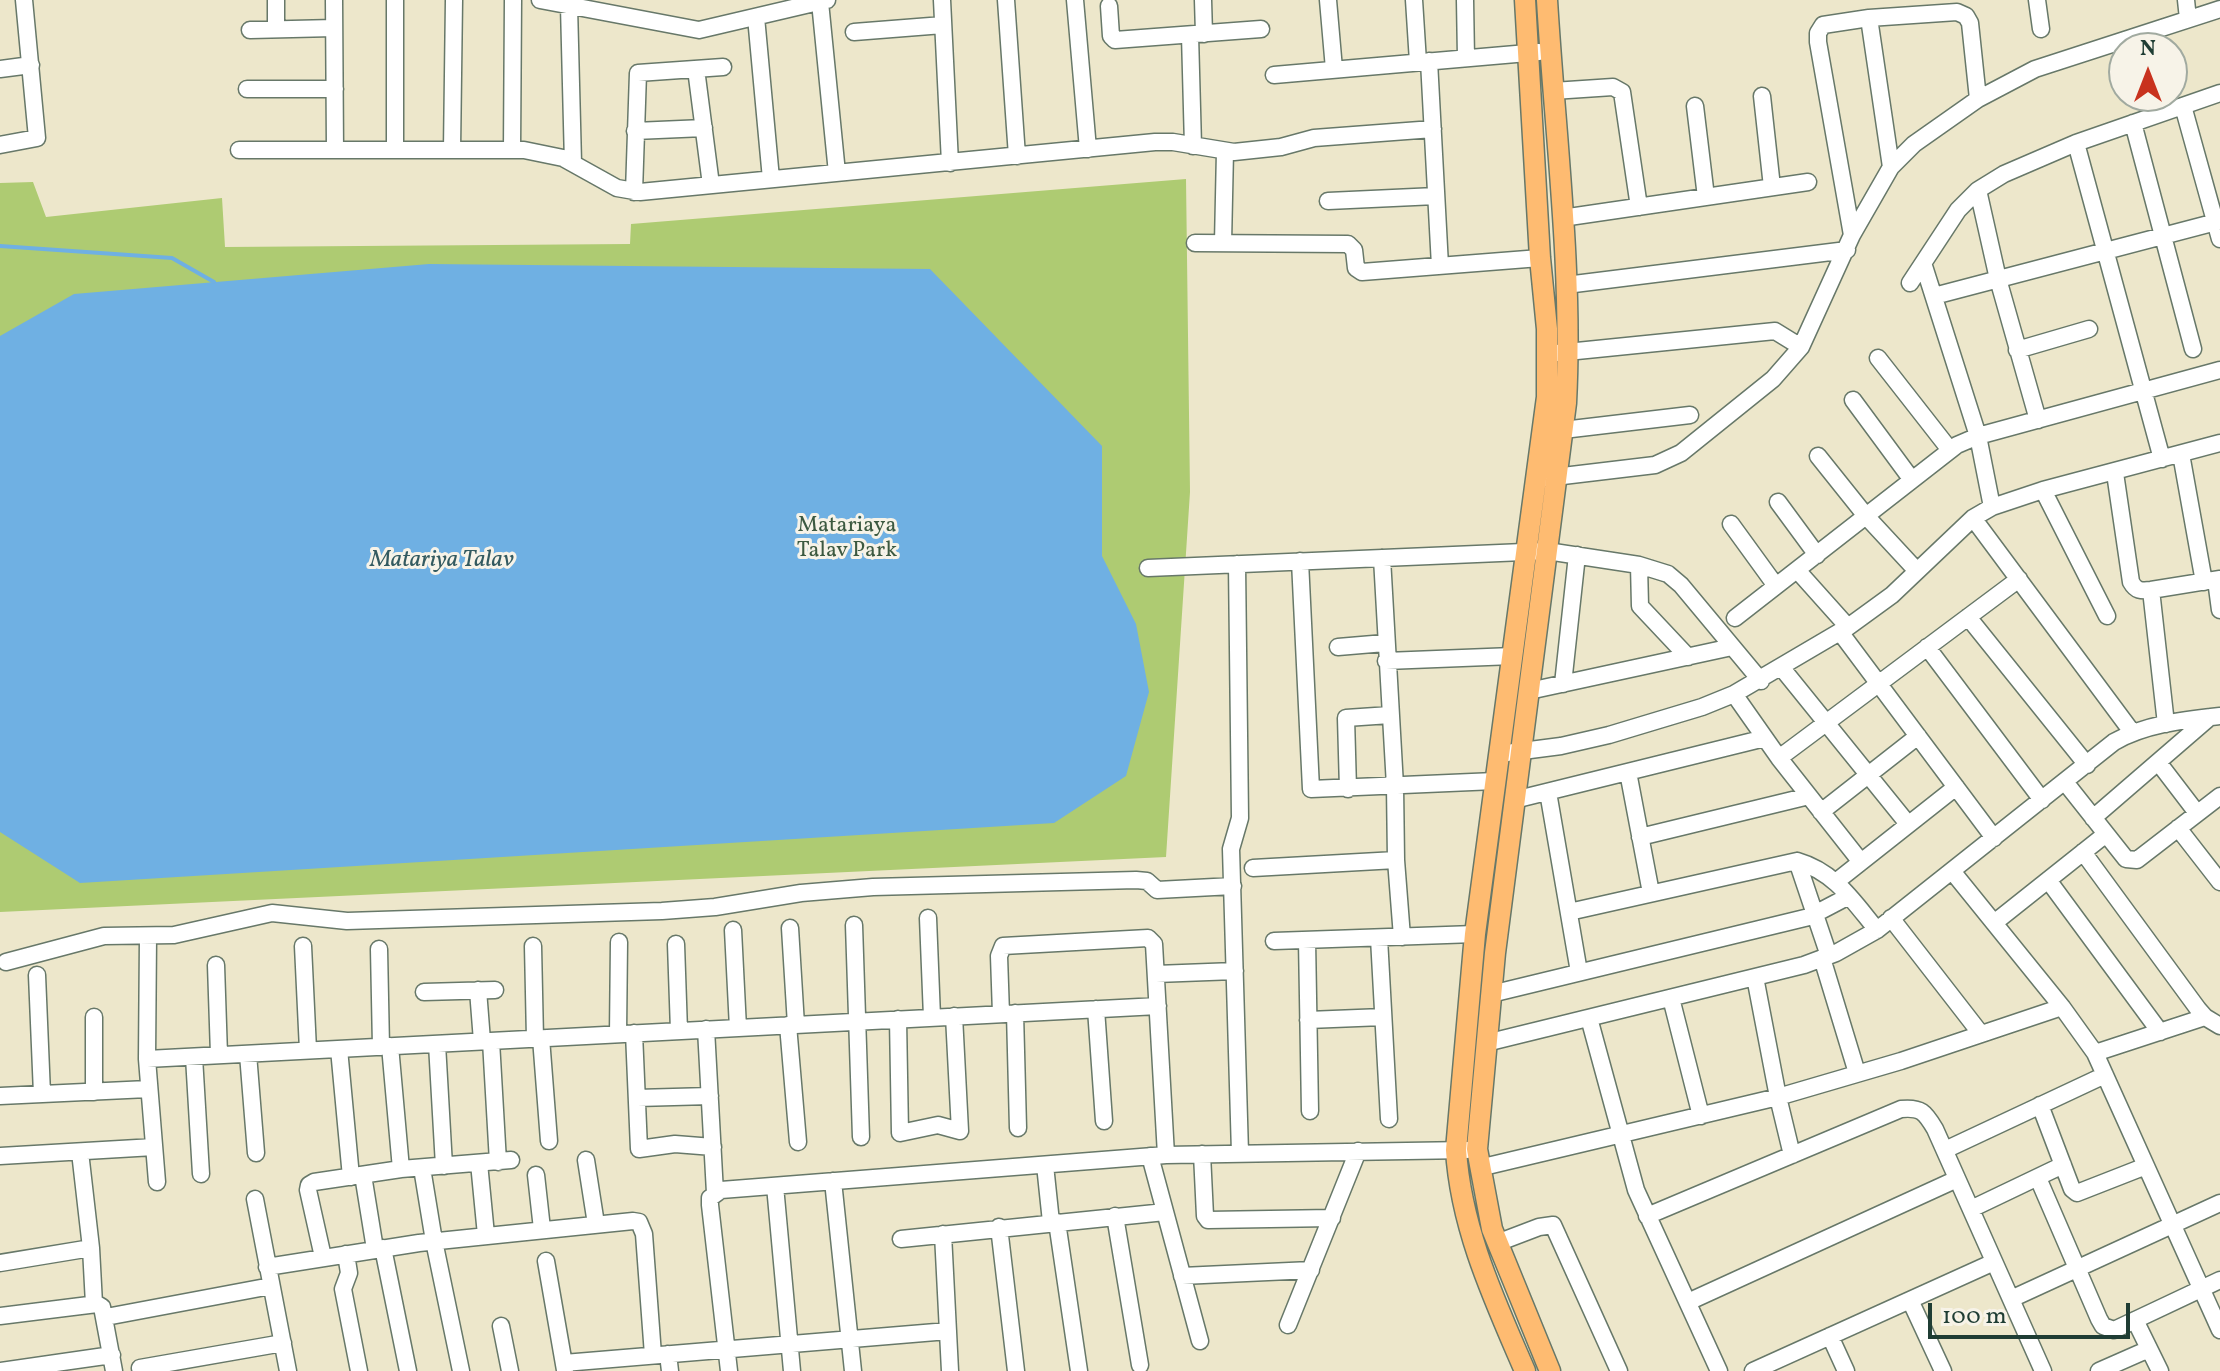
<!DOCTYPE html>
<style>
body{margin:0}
#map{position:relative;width:2220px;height:1371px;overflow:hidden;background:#ede7cb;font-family:Vollkorn,serif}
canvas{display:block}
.north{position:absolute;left:2108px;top:32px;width:80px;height:80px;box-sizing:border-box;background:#f7f3e8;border:2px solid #a1aaa0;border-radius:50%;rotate:0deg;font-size:22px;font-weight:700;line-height:32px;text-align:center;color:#1f3d34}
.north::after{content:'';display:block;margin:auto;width:28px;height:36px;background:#c8321e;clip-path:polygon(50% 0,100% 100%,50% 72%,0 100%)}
.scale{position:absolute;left:1928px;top:1303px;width:202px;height:36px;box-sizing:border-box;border:4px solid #1f3d34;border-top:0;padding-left:10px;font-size:24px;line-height:28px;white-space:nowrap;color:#1f3d34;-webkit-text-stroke:6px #f7f3e8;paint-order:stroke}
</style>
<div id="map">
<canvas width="2220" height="1371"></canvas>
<div class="north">N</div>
<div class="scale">100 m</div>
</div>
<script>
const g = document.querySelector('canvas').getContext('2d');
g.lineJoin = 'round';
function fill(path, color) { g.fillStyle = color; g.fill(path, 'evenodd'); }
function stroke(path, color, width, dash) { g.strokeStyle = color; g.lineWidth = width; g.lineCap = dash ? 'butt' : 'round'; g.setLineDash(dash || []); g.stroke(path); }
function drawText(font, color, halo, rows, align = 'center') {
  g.font = font + ' Vollkorn,serif'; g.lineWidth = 6; g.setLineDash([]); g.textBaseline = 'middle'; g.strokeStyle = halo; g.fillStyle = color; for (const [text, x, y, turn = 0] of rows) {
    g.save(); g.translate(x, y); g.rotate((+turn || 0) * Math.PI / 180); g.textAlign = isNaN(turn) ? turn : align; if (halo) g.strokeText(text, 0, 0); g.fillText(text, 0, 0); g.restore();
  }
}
const green = new Path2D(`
 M 1186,179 L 1190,492 L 1166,857 L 0,912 L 0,183 L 33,182 L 46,217 L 222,198 L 225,247 L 630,244 L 631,224 Z`);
const water = new Path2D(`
 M 429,264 L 930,269 L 1102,446 L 1102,556 L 1136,624 L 1149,692 L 1126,776 L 1054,823 L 80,883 L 0,832 L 0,336 L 74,294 Z`);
const stream = new Path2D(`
 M 0,246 L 172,258 L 214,282`);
const minor = new Path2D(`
 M 276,0 L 276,29
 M 334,0 L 335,150
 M 395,0 L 395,150
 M 540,0 L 699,30 L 827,0
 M 942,0 L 950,163
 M 1006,0 L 1017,156
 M 1075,0 L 1088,149
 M 1203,0 L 1204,34
 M 1328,0 L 1334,69
 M 1414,0 L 1418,62
 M 1465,0 L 1466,58
 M 2037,0 L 2041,29
 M 2186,0 L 2188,19
 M 820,2 L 837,173
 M 569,6 L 573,163
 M 1109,6 L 1111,36 L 1115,40 L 1261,29
 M 756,17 L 771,179
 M 1869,18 L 1891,167
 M 250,30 L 334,28
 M 854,32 L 943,25
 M 1190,35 L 1193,146
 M 1429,61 L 1440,266
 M 0,69 L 31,65
 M 696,69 L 711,185
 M 1274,75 L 1539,52
 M 247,89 L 335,89
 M 1553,91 L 1613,87 L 1622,92 L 1639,207
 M 1762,96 L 1772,187
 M 1695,106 L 1706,197
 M 2183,106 L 2220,239
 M 2133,123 L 2193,349
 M 635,131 L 704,128
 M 2076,143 L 2162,459
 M 0,145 L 37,138 L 24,0
 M 239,150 L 524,150 L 563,158 L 617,188 L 640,192 L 1155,142 L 1173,142 L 1234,152 L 1281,147 L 1314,138 L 1433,129
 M 452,150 L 454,0
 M 512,150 L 513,0
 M 1978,190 L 1998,279 L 2038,420
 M 634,192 L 638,73 L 723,67
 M 1328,201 L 1436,196
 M 1562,218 L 1808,182
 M 1852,235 L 1818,42 L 1818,33 L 1823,25 L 1869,18 L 1957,12 L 1966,16 L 1970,23 L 1978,99
 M 1195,243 L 1348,244 L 1354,250 L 1356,268 L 1362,272 L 1540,258
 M 1223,243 L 1225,151
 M 1923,263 L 1978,436 L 1992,507
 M 1910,283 L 1958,210 L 1978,190 L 2004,174 L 2076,143 L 2220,93
 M 1566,285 L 1847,250
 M 1934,296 L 2220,221
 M 2017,350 L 2089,329
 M 1557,353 L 1775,331 L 1801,347
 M 1878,358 L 1950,450
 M 1853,400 L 1912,480
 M 1563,430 L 1690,415
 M 2181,454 L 2204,582
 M 1818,456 L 1866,516 L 1917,571
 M 2115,473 L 2131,582 C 2136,591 2141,591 2151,590 L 2220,579
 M 1546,478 L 1655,465 L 1681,453 L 1773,379 L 1801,347 L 1852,235 L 1891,167 L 1914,144 L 1978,99 L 2035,69 L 2220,9
 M 2043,490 L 2107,616
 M 1778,502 L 1817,555
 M 1973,518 L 2132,732
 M 1731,524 L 1776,586
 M 1382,558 L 1395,786 L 1396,860 L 1402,937
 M 1300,561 L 1311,789 L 1495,781
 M 1237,564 L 1240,818 L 1231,849 L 1240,1153
 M 1639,565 L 1640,606 L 1688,657
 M 1148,568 L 1547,551 L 1639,565 L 1668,574 L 1681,585 L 1761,681
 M 1797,570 L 1848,627
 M 2216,580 L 2220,610
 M 2151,590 L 2166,724
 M 1968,617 L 2087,765
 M 1735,618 L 1957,445 L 1978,436 L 2220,370
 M 1840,632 L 1994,838
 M 1338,647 L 1385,643
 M 1927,647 L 2042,800
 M 1386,661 L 1513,656
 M 1781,667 L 1908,824
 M 1563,684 L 1577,555
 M 1529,691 L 1732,647
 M 1734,694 L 1779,758 L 1861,862
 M 1499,754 L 1561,746 L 1609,735 L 1702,707 L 1734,694 L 1848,627 L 1892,595 L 1973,518 L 1992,507 L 2043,490 L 2220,443
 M 1779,758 L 2019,579
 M 2158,762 L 2197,813
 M 1628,772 L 1651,893
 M 2065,782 L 2126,859 L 2137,860 L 2220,796
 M 1348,789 L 1346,718 L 1390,715
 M 1548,792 L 1579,972
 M 1514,800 L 1765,738
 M 1821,812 L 1918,736
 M 2093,818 L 2210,717
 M 2178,828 L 2220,882
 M 1640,837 L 1809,796
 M 2083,852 L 2198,1009 L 2205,1017 L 2220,1026
 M 1797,861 L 1829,956
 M 1253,868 L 1396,860
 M 1952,871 L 2062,1007 L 2095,1053 L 2220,1330
 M 2048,880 L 2160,1032
 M 1837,881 L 1956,787
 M 1569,912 L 1797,861 C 1835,872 1853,901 1877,930
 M 928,918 L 932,1017
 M 1891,918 L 1981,1034
 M 1994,923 L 2106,834
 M 854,925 L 861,1137
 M 790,928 L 796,1025
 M 733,930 L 738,1028
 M 148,937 L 147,1059 L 157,1182
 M 1379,938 L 1389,1119
 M 1307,940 L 1310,1111
 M 1274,941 L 1475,934
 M 676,944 L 679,1031
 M 303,946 L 308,1050
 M 533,946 L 535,1039
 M 379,949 L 381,1047
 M 1822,958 L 1857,1073
 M 6,962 L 104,936 L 174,935 L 272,913 L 347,921 L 662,911 L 715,907 L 801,893 L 873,887 L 1136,880 L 1147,881 L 1157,890 L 1233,886
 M 216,965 L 219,1055
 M 1156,974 L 1235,971
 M 37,975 L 42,1094
 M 1755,977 L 1778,1097 L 1792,1155
 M 478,990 L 482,1041
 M 424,992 L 495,990
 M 1491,994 L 1809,917 L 1849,896
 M 1671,998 L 1701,1116
 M 1096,1009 L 1104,1121
 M 1015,1013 L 1018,1128
 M 1001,1014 L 999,956 L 1003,946 L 1148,938 L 1154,944 L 1166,1155
 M 1589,1018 L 1636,1190 L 1719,1371
 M 898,1019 L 900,1133 L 938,1125 L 960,1131 L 954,1016
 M 1308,1020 L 1383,1017
 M 788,1025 L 798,1142
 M 706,1029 L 715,1193
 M 634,1033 L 639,1149 L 675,1144 L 713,1147
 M 618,1034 L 619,942
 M 541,1038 L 549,1141
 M 491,1041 L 498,1162
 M 1486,1043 L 1804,965 L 1836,953 L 1877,930 L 2114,742 C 2145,724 2184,720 2220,716
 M 437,1044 L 444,1166
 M 390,1046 L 401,1169
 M 339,1049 L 351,1177
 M 2095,1053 L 2205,1017
 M 248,1054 L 256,1153
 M 194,1057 L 201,1174
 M 147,1059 L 1158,1006
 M 94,1092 L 94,1017
 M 0,1096 L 148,1089
 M 637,1098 L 710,1096
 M 2040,1105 L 2072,1189 L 2077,1193 L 2146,1166
 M 1945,1150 L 2105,1075
 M 80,1152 L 91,1248 L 94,1304 L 97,1304
 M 1202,1154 L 1205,1216 L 1208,1220 L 1332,1218
 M 0,1156 L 154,1147
 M 1150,1156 L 1200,1341
 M 586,1160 L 596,1224
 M 479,1163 L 486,1235
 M 1045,1165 L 1051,1222
 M 422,1168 L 434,1241 L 461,1371
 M 1479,1168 L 1778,1097 L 1901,1061 L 2062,1007
 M 363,1175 L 375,1249
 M 536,1175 L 542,1229
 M 2038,1178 L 2099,1319 L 2103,1326 L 2114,1330 L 2220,1280
 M 833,1181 L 853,1371
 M 775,1186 L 792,1371
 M 255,1199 L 288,1371
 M 1971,1209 L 2063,1165
 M 1115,1216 L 1140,1365
 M 1647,1216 L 1901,1109 C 1921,1107 1925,1112 1935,1129 L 2043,1371
 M 1057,1222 L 1079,1371
 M 999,1227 L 1016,1371
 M 943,1234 L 950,1371
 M 901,1239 L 1165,1212
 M 1497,1243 L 1539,1227 L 1553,1225 L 1619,1371
 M 383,1248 L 408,1371
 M 346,1254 L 349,1273 L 343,1289 L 359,1371
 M 323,1257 L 308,1190 L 309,1185 L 314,1182 L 401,1169 L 511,1160
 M 546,1261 L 565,1370
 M 0,1263 L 91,1248
 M 267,1267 L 419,1243 L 633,1221 L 639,1222 L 644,1234 L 653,1355
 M 1182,1276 L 1311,1270
 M 2011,1299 L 2220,1203
 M 1910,1300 L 1943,1371
 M 1688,1302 L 1957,1179
 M 0,1316 L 97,1304 L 102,1307 L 114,1371
 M 106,1317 L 271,1286
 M 2135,1320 L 2160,1371
 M 1288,1325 L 1358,1151
 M 501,1326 L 510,1371
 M 1830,1336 L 1846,1371
 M 668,1354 L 670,1371
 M 564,1363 L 948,1331
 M 140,1368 L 283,1343
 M 0,1371 L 112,1355
 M 729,1371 L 710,1205 L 710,1198 L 721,1190 L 1166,1155 L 1467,1150
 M 1753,1371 L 1994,1262
 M 2099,1371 L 2149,1349`);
const major = new Path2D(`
 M 1547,0 C 1555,134 1573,269 1566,403 L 1495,953 L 1477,1149 L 1492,1229 L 1550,1371
 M 1525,1371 C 1494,1299 1461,1229 1456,1150 L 1475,934 L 1547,397 L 1547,329 L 1540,258 L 1525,0`);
const parkNames = [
 ["Matariaya",847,527],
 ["Talav Park",847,552]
];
const waterNames = [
 ["Matariya Talav",442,562]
];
fill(green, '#aecb72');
fill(water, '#6fb0e3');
stroke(stream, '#6fb0e3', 4);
stroke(minor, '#677869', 19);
stroke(major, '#677869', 23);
stroke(minor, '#fff', 16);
stroke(major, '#febb71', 20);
drawText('22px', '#3c5940', '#f7f3e8', parkNames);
drawText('italic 24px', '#335a60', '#f7f3e8', waterNames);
</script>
